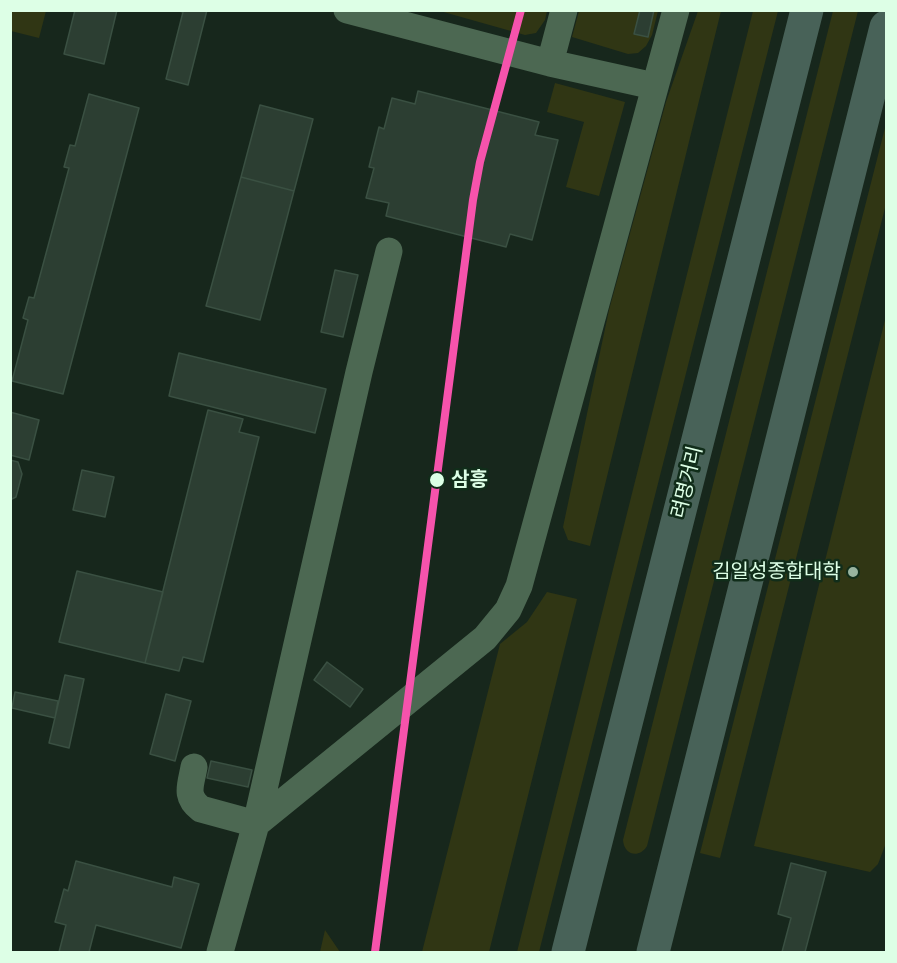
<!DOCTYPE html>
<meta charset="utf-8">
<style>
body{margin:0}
#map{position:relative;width:897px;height:963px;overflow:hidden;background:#17271c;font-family:"Asap Condensed",sans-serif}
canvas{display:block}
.frame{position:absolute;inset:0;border:12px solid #ddffe6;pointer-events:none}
</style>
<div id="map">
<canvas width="897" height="963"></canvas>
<div class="frame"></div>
</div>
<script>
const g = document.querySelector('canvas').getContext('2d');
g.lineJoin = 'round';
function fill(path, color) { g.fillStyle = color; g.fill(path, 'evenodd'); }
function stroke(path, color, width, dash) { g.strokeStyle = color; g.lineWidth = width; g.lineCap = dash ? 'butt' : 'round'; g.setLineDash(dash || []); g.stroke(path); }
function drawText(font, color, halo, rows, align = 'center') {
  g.font = font + ' "Asap Condensed","Noto Sans KR",sans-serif'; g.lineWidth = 5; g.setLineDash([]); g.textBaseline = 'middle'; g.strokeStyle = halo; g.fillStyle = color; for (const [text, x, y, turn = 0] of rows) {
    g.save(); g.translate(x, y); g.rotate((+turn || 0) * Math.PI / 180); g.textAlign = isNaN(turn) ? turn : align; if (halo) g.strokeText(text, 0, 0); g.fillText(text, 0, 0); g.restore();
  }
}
const green = new Path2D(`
 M 11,10 L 46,11 L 39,38 L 11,31 Z
 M 440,11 L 547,10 L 547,11 L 545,20 L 536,33 L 525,35 Z
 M 579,11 L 658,11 L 652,35 L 646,46 L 638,53 L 628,54 L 572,37 Z
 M 698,11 L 721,11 L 590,546 L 568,540 L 563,527 L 609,310 L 666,102 Z
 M 753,11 L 778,11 L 539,952 L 517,952 Z
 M 833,11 L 858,11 L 647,846 C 639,859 624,855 623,840 Z
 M 555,83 L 625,102 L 599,196 L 566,187 L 584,122 L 547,112 Z
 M 886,124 L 886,204 L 720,858 L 700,853 Z
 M 886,316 L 886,843 L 878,864 L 870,872 L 754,846 Z
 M 547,592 L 577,599 L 489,952 L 422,952 L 500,644 L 527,622 Z
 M 325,930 L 340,952 L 320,952 Z`);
const building = new Path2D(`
 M 75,10 L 117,10 L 104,64 L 64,54 Z
 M 176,10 L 207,10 L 188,85 L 166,79 L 183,12 Z
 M 640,10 L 654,10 L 648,37 L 634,34 Z
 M 418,91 L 539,122 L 535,135 L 558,140 L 532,240 L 510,234 L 506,247 L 386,216 L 389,203 L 366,198 L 374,168 L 369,167 L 379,127 L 384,129 L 392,98 L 415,104 Z
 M 89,94 L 139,108 L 63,394 L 12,381 L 28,320 L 23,318 L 29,297 L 34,298 L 69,168 L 64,167 L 70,145 L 75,146 Z
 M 260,105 L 313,119 L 294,191 L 241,177 Z
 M 241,177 L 294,191 L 260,320 L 206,306 Z
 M 335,270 L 358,275 L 343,337 L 321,332 Z
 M 179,353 L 326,389 L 315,433 L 169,396 Z
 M 208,410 L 243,419 L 239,432 L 259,437 L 203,662 L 183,657 L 179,671 L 145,663 Z
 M 10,412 L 39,420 L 29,460 L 10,455 Z
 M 10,460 L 18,462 L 22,474 L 16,497 L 10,500 Z
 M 82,470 L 114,477 L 105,517 L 73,510 Z
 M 77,571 L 163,592 L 145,663 L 59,642 Z
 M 327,662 L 363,689 L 350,707 L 314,680 Z
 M 65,675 L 84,679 L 69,748 L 49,743 Z
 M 15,692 L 58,701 L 55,718 L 12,708 Z
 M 166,694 L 191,701 L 175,761 L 150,754 Z
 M 211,761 L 252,770 L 248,787 L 207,778 Z
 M 76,861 L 172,887 L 174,877 L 199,884 L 181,948 L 96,925 L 89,952 L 59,952 L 66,925 L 55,922 L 64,889 L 68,891 Z
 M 791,863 L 826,872 L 805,952 L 782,952 L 791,918 L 778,914 Z`);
const minor = new Path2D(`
 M 347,10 L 550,63
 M 564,10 L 550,63 L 654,86
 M 194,767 C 191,785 184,796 201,809 L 256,824 L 485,638 L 508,610 L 519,586 L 676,10
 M 220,952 L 256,824 L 359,372 L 389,251`);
const trunk = new Path2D(`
 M 568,952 L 807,10
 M 653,952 L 886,27`);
const metro1 = new Path2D(`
 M 375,952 L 473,200 L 480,162 L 521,10`);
const markers = [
 [437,480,8,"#ddffe6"],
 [853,572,6,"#98b39f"]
];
const stopNames = [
 ["삼흥",451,480]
];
const streetNames = [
 ["려명거리",687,482,-76]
];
const poiNames = [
 ["김일성종합대학",841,572]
];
fill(green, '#303614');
fill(building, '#2c3e32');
stroke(building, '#3a5042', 1.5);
stroke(minor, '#4c6852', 27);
stroke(trunk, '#486258', 33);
stroke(metro1, '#f653ac', 8);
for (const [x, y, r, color] of markers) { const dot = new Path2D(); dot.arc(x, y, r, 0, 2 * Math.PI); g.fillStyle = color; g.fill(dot); stroke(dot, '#112d1a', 2); }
drawText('bold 20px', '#ddffe6', '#112d1a', stopNames, 'left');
drawText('20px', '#ddffe6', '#112d1a', streetNames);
drawText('20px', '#ddffe6', '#112d1a', poiNames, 'right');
</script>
